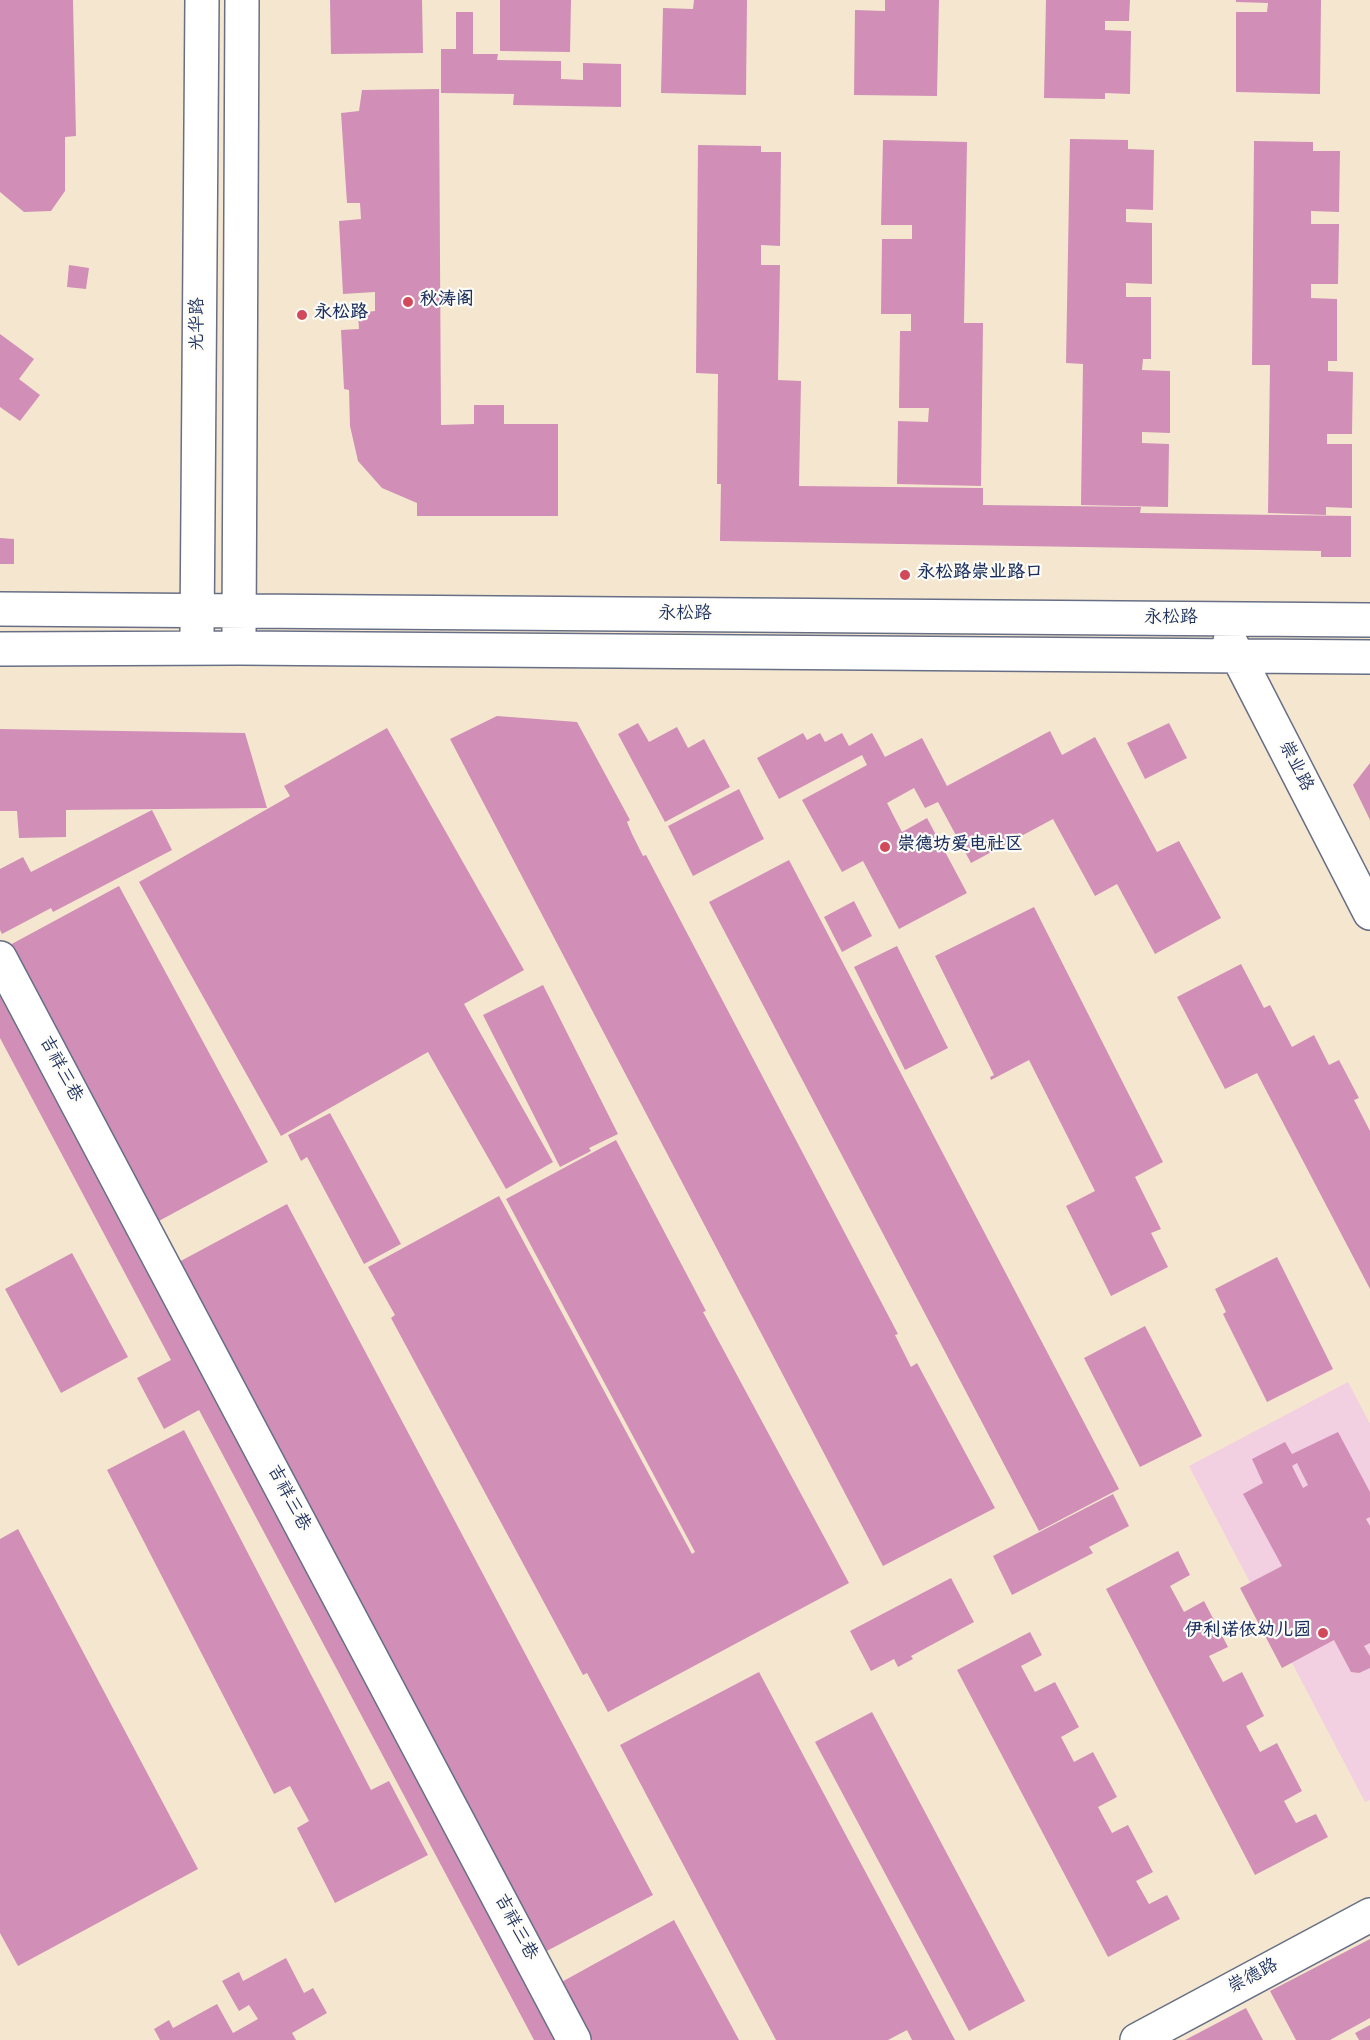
<!DOCTYPE html>
<meta charset="utf-8">
<style>
body{margin:0}
canvas{display:block;background:#f5e6cf}
</style>
<canvas width="1370" height="2040"></canvas>
<script>
const g = document.querySelector('canvas').getContext('2d');
g.lineJoin = 'round';
function fill(path, color) { g.fillStyle = color; g.fill(path, 'evenodd'); }
function stroke(path, color, width, dash) { g.strokeStyle = color; g.lineWidth = width; g.lineCap = dash ? 'butt' : 'round'; g.setLineDash(dash || []); g.stroke(path); }
function drawText(font, color, halo, rows, align = 'center') {
  g.font = font + ' Dekko,"LXGW WenKai TC",sans-serif'; g.lineWidth = 4.5; g.setLineDash([]); g.textBaseline = 'middle'; g.strokeStyle = halo; g.fillStyle = color; for (const [text, x, y, turn = 0] of rows) {
    g.save(); g.translate(x, y); g.rotate((+turn || 0) * Math.PI / 180); g.textAlign = isNaN(turn) ? turn : align; if (halo) g.strokeText(text, 0, 0); g.fillText(text, 0, 0); g.restore();
  }
}
const built = new Path2D(`
 M 1348,1382 L 1370,1424 L 1370,1800 L 1365,1802 L 1189,1466 Z`);
const building = new Path2D(`
 M 0,0 L 73,0 L 76,136 L 65,137 L 65,191 L 51,211 L 24,212 L 0,192 Z
 M 330,0 L 422,0 L 423,53 L 331,54 Z
 M 500,0 L 571,0 L 570,52 L 500,51 Z
 M 694,0 L 747,0 L 746,95 L 661,93 L 663,8 L 693,9 Z
 M 885,0 L 939,0 L 937,96 L 854,95 L 855,10 L 885,11 Z
 M 1046,0 L 1130,0 L 1129,21 L 1105,21 L 1105,30 L 1131,31 L 1130,94 L 1105,93 L 1105,99 L 1044,98 Z
 M 1236,0 L 1321,0 L 1320,94 L 1236,92 L 1236,12 L 1267,12 L 1268,3 L 1236,2 Z
 M 456,12 L 473,12 L 473,54 L 498,54 L 497,60 L 561,61 L 561,79 L 583,80 L 583,63 L 621,64 L 621,107 L 513,105 L 514,94 L 441,93 L 441,49 L 456,49 Z
 M 439,89 L 441,425 L 474,424 L 474,405 L 504,405 L 504,424 L 558,424 L 558,516 L 417,516 L 417,503 L 382,488 L 358,461 L 350,426 L 349,390 L 344,389 L 341,330 L 359,329 L 358,313 L 375,311 L 375,292 L 343,294 L 339,221 L 361,219 L 360,203 L 347,203 L 341,113 L 359,111 L 362,90 Z
 M 1070,139 L 1128,140 L 1128,149 L 1154,150 L 1153,210 L 1126,209 L 1126,222 L 1152,223 L 1152,284 L 1126,283 L 1126,297 L 1151,297 L 1151,359 L 1143,359 L 1142,370 L 1170,371 L 1170,433 L 1142,432 L 1142,443 L 1169,444 L 1168,507 L 1081,505 L 1083,364 L 1066,363 Z
 M 883,140 L 967,142 L 964,323 L 983,323 L 981,486 L 897,484 L 898,421 L 928,422 L 929,408 L 899,408 L 900,331 L 911,331 L 911,314 L 881,314 L 882,239 L 912,239 L 912,225 L 881,225 Z
 M 1254,141 L 1313,142 L 1313,151 L 1340,151 L 1339,212 L 1311,211 L 1311,224 L 1339,224 L 1338,284 L 1311,284 L 1311,298 L 1337,299 L 1337,361 L 1328,361 L 1328,371 L 1353,372 L 1352,434 L 1327,434 L 1327,444 L 1352,444 L 1352,508 L 1326,507 L 1326,515 L 1268,513 L 1270,365 L 1252,365 Z
 M 698,145 L 761,146 L 761,152 L 781,152 L 780,246 L 761,245 L 761,265 L 780,265 L 778,380 L 801,381 L 799,486 L 983,488 L 983,505 L 1141,507 L 1140,513 L 1351,516 L 1351,557 L 1321,557 L 1321,551 L 720,541 L 721,484 L 717,484 L 718,374 L 696,373 Z
 M 69,265 L 89,268 L 86,289 L 67,287 Z
 M 0,334 L 34,359 L 19,379 L 40,395 L 20,421 L 0,407 Z
 M 0,538 L 14,539 L 14,564 L 0,564 Z
 M 497,716 L 577,722 L 630,820 L 627,822 L 632,834 L 643,856 L 646,855 L 898,1334 L 895,1335 L 911,1367 L 917,1363 L 995,1508 L 883,1566 L 450,739 Z
 M 638,723 L 649,742 L 677,727 L 688,748 L 704,739 L 730,787 L 665,822 L 618,734 Z
 M 1169,723 L 1187,758 L 1145,779 L 1127,743 Z
 M 387,728 L 524,970 L 464,1004 L 553,1162 L 506,1189 L 428,1052 L 281,1136 L 139,882 L 290,796 L 284,786 Z
 M 0,729 L 245,733 L 267,808 L 66,810 L 66,837 L 19,838 L 17,811 L 0,811 Z
 M 1050,731 L 1062,755 L 1095,737 L 1157,852 L 1179,841 L 1221,918 L 1155,954 L 1117,884 L 1095,896 L 1053,819 L 971,863 L 938,802 L 925,808 L 914,788 L 887,803 L 902,832 L 927,818 L 967,893 L 899,929 L 863,861 L 842,872 L 802,800 L 867,765 L 862,755 L 779,799 L 757,758 L 803,733 L 807,740 L 820,733 L 825,742 L 842,733 L 849,746 L 872,733 L 885,757 L 922,738 L 947,786 Z
 M 1370,763 L 1370,820 L 1353,785 Z
 M 739,789 L 764,839 L 693,876 L 668,826 Z
 M 152,810 L 172,850 L 53,912 L 51,908 L 2,934 L 0,930 L 0,869 L 23,857 L 31,872 Z
 M 789,860 L 1119,1489 L 1039,1531 L 709,902 Z
 M 119,886 L 268,1162 L 157,1222 L 8,946 Z
 M 854,901 L 872,936 L 842,952 L 824,917 Z
 M 1034,907 L 1163,1162 L 1135,1177 L 1161,1229 L 1151,1233 L 1168,1267 L 1111,1296 L 1066,1206 L 1095,1191 L 1029,1060 L 991,1080 L 990,1077 L 994,1075 L 935,956 Z
 M 897,946 L 948,1048 L 905,1070 L 854,967 Z
 M 1241,964 L 1264,1008 L 1270,1005 L 1292,1047 L 1314,1035 L 1329,1065 L 1339,1060 L 1359,1098 L 1354,1100 L 1370,1131 L 1370,1289 L 1257,1073 L 1225,1089 L 1177,997 Z
 M 543,985 L 618,1134 L 589,1148 L 591,1151 L 560,1167 L 483,1015 Z
 M 0,996 L 554,2040 L 534,2040 L 199,1410 L 164,1429 L 137,1378 L 171,1360 L 0,1038 Z
 M 330,1113 L 401,1244 L 364,1264 L 307,1157 L 301,1161 L 288,1135 Z
 M 616,1140 L 706,1311 L 703,1312 L 849,1583 L 608,1712 L 587,1673 L 583,1675 L 391,1318 L 395,1315 L 368,1267 L 499,1196 L 692,1554 L 695,1552 L 506,1199 Z
 M 287,1204 L 653,1895 L 543,1953 L 177,1263 Z
 M 72,1253 L 128,1357 L 61,1393 L 5,1289 Z
 M 1277,1257 L 1333,1369 L 1267,1402 L 1223,1314 L 1226,1312 L 1215,1289 Z
 M 1145,1326 L 1202,1436 L 1140,1467 L 1084,1358 Z
 M 184,1430 L 371,1790 L 389,1781 L 428,1855 L 335,1903 L 297,1828 L 309,1821 L 290,1786 L 274,1794 L 107,1470 Z
 M 1338,1432 L 1370,1492 L 1370,1517 L 1366,1519 L 1370,1526 L 1370,1643 L 1364,1646 L 1370,1656 L 1370,1668 L 1359,1673 L 1351,1672 L 1334,1640 L 1282,1668 L 1240,1588 L 1282,1566 L 1243,1494 L 1263,1483 L 1252,1459 L 1285,1442 L 1292,1454 ZM 1297,1463 L 1308,1485 L 1303,1488 L 1292,1466 Z
 M 1113,1494 L 1129,1526 L 1089,1547 L 1093,1553 L 1012,1595 L 993,1556 Z
 M 18,1529 L 198,1869 L 18,1966 L 0,1933 L 0,1539 Z
 M 1178,1551 L 1190,1575 L 1170,1586 L 1184,1612 L 1204,1601 L 1228,1647 L 1209,1656 L 1223,1682 L 1242,1672 L 1264,1716 L 1246,1726 L 1260,1752 L 1277,1743 L 1302,1791 L 1284,1801 L 1296,1823 L 1316,1814 L 1328,1837 L 1255,1875 L 1106,1589 Z
 M 951,1578 L 974,1622 L 911,1656 L 913,1659 L 898,1667 L 894,1659 L 871,1671 L 850,1631 Z
 M 1030,1632 L 1042,1655 L 1021,1666 L 1035,1692 L 1055,1682 L 1079,1727 L 1061,1737 L 1074,1762 L 1093,1752 L 1117,1797 L 1098,1807 L 1112,1833 L 1128,1825 L 1153,1872 L 1136,1881 L 1149,1904 L 1167,1895 L 1180,1919 L 1108,1957 L 957,1670 Z
 M 759,1672 L 955,2040 L 912,2040 L 907,2030 L 888,2040 L 776,2040 L 620,1745 Z
 M 872,1712 L 1025,2001 L 969,2031 L 815,1742 Z
 M 674,1920 L 739,2040 L 589,2040 L 558,1984 Z
 M 1370,1939 L 1370,2018 L 1330,2040 L 1296,2040 L 1270,1991 Z
 M 286,1958 L 304,1993 L 313,1988 L 327,2013 L 292,2033 L 296,2040 L 160,2040 L 154,2029 L 169,2020 L 173,2028 L 217,2004 L 233,2033 L 258,2019 L 249,2005 L 239,2011 L 222,1981 L 239,1972 L 243,1981 Z
 M 1246,2008 L 1263,2040 L 1185,2040 Z
 M 1370,2025 L 1370,2040 L 1359,2040 L 1355,2033 Z`);
const minor = new Path2D(`
 M 0,609 L 1370,620
 M 197,634 L 202,0
 M 239,634 L 242,0
 M 1230,641 L 1370,913
 M 0,649 L 239,648 L 1370,657
 M 0,958 L 574,2040
 M 1137,2040 L 1370,1915`);
const markers = [
 [408,302,6,"#d1495b"],
 [302,315,6,"#d1495b"],
 [905,575,6,"#d1495b"],
 [885,847,6,"#d1495b"],
 [1323,1633,6,"#d1495b"]
];
const poiNames = [
 ["秋涛阁",420,302],
 ["永松路",314,315],
 ["永松路崇业路口",917,575],
 ["崇德坊爱电社区",897,847],
 ["伊利诺依幼儿园",1311,1633,"right"]
];
const streetNames = [
 ["光华路",200,324,-90],
 ["永松路",685,616],
 ["永松路",1171,620],
 ["崇业路",1294,767,63],
 ["吉祥三巷",59,1070,62],
 ["吉祥三巷",287,1499,62],
 ["吉祥三巷",514,1928,62],
 ["崇德路",1254,1978,-28]
];
fill(built, '#f2cfe1');
fill(building, '#d18fb7');
stroke(minor, '#676f86', 36);
stroke(minor, '#fff', 33);
for (const [x, y, r, color] of markers) { const dot = new Path2D(); dot.arc(x, y, r, 0, 2 * Math.PI); g.fillStyle = color; g.fill(dot); stroke(dot, '#fdfcf7', 2); }
drawText('bold 18px', '#1b2f5e', '#fdfcf7', poiNames, 'left');
drawText('18px', '#1b2f5e', '#fdfcf7', streetNames);
</script>
